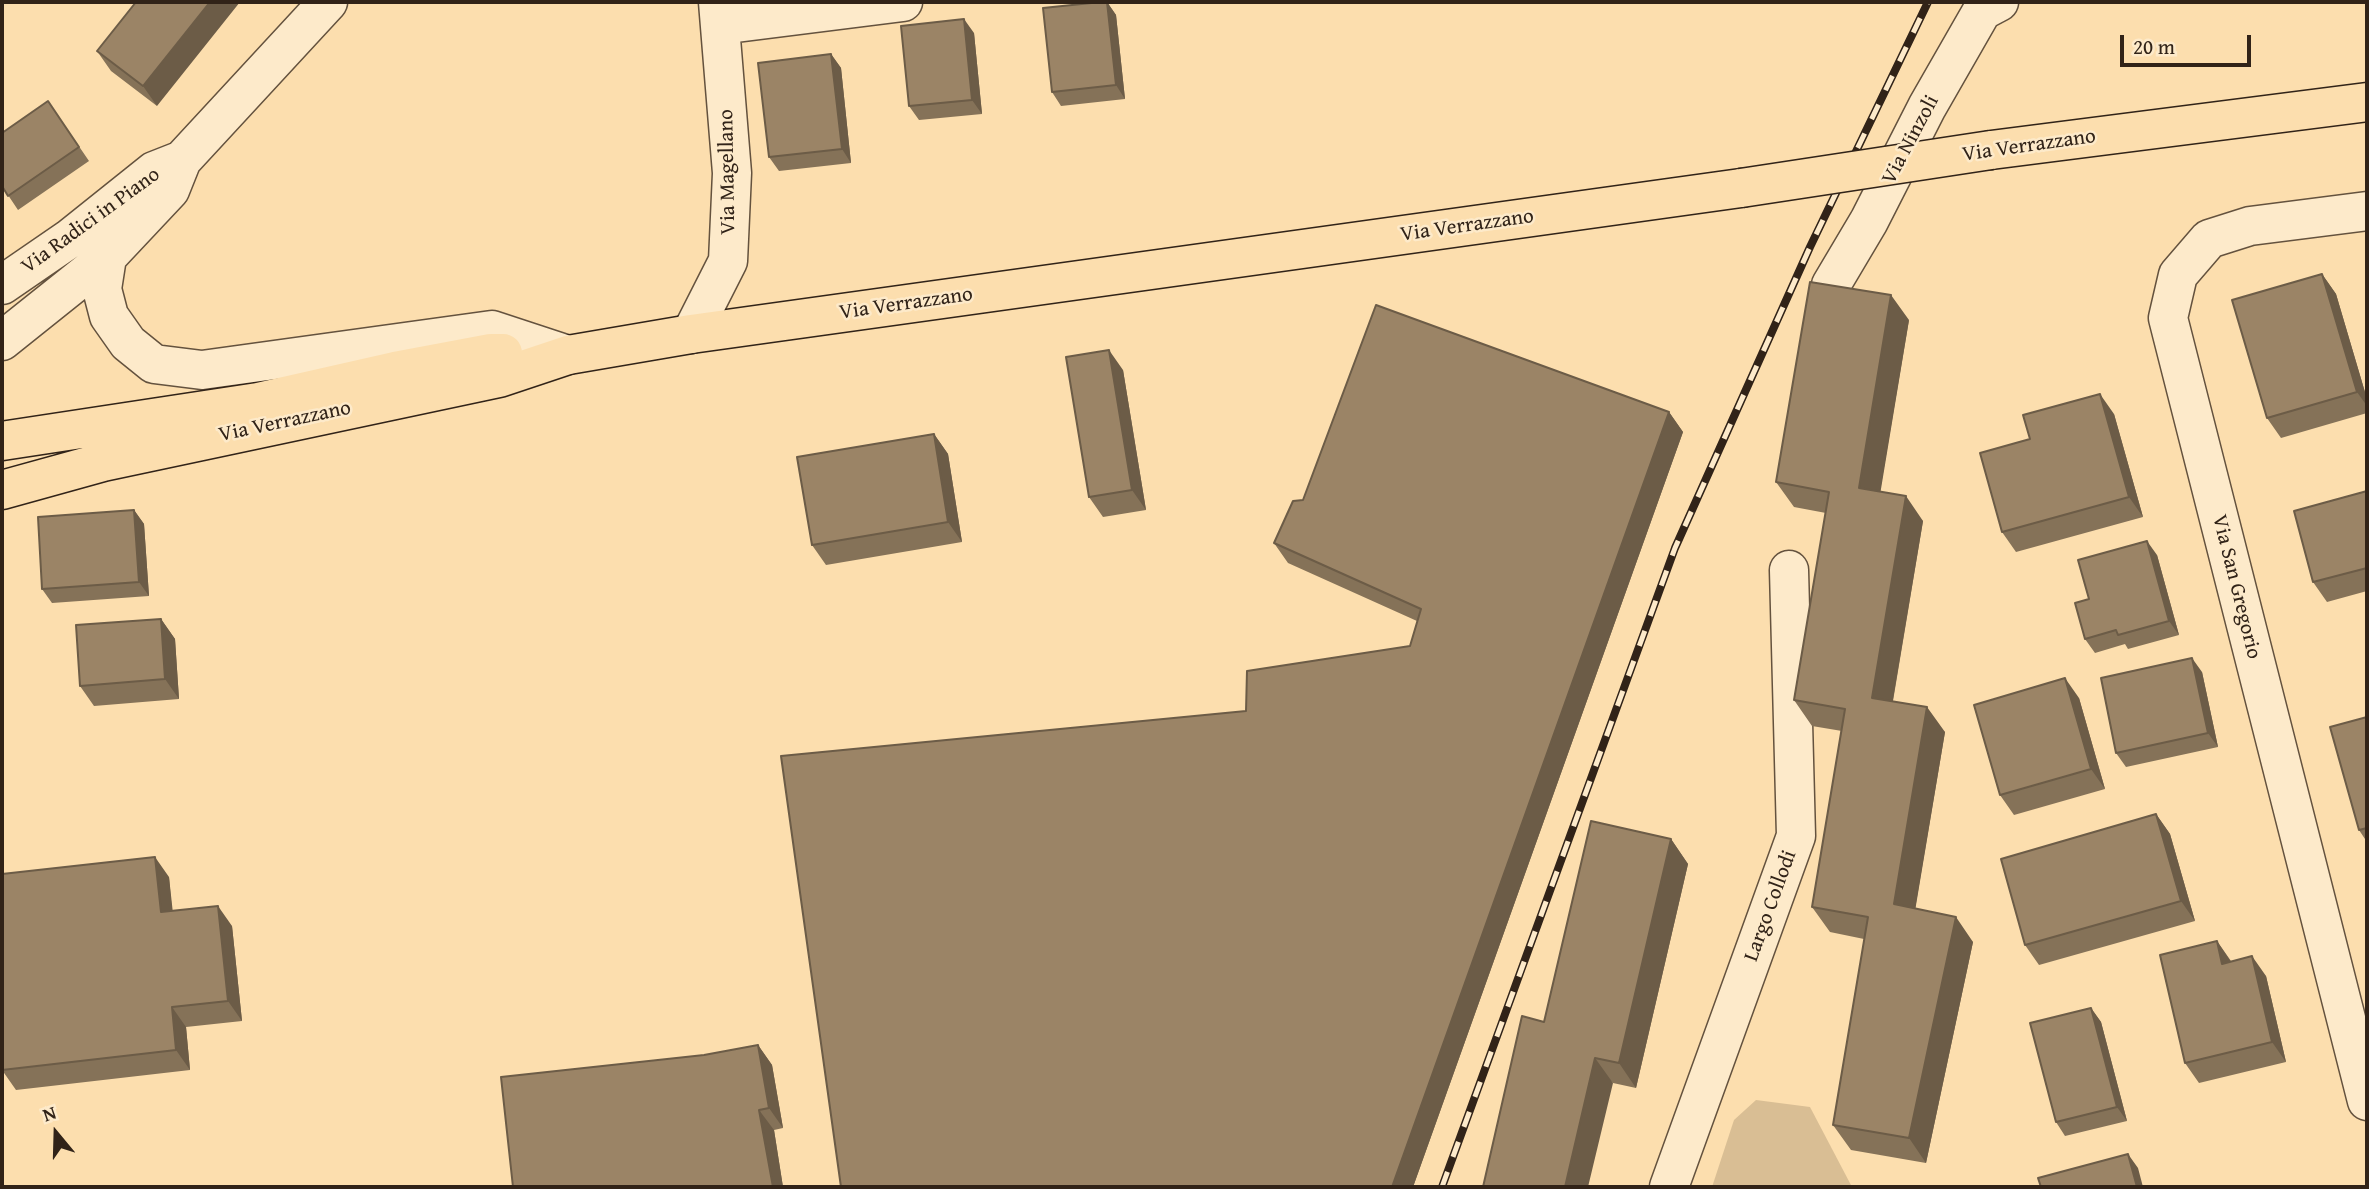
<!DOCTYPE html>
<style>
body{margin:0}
#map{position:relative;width:2369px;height:1189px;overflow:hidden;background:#fcdeae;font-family:"Gentium Book Plus",serif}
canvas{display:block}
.frame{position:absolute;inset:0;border:4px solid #312318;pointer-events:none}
.north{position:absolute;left:21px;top:1098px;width:70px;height:70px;-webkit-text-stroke:5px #fdeaca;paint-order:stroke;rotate:341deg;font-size:19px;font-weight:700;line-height:28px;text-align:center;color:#312318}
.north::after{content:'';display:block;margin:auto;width:24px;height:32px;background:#312318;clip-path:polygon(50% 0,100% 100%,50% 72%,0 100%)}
.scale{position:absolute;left:2120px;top:35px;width:131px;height:32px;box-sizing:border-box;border:4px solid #312318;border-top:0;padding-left:9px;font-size:21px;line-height:24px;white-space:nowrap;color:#312318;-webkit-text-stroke:5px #fdeaca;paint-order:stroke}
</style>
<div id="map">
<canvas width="2369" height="1189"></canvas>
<div class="frame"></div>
<div class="north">N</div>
<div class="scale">20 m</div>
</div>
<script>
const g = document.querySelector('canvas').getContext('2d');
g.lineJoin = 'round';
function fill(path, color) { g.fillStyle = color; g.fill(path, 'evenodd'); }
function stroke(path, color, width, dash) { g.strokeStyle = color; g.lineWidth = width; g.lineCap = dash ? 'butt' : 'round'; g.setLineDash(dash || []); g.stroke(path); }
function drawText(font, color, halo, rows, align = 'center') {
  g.font = font + ' "Gentium Book Plus",serif'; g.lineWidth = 5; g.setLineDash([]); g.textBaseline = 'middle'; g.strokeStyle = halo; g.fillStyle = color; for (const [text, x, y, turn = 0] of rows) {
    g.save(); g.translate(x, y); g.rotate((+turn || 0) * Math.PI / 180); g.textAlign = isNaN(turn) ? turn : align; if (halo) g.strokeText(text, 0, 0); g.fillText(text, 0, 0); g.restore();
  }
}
const green = new Path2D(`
 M 1756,1100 L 1810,1107 L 1852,1187 L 1712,1187 L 1734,1120 Z`);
const minor = new Path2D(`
 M 720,25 L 903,2
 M 2367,211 L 2250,226 L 2209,239 L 2178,275 L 2168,318 L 2367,1101
 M 107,257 L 102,289 L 109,316 L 128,343 L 154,364 L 202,370 L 492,330 L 568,355
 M 2,285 L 69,239 L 154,171 L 182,160
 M 1831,285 L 1869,221 L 1927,107 L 1982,11 L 1999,2
 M 691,334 L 728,261 L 732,173 L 718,2
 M 2,341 L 107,257 L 170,190 L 182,160 L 328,2
 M 1669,1187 L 1796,836 L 1789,570`);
const major = new Path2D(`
 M 1991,150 L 2367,102
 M 2,441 L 258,402 L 395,371 L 491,353 L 503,353
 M 2,490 L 103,462 L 499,378 L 568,355 L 691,334 L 1741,188`);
const rail = new Path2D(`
 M 1442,1187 L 1675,548 L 1810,247 L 1928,2`);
const majorBridge = new Path2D(`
 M 1741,188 L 1991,150`);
const wall = new Path2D(`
 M 136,2 L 157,106 L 111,71 L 97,51 Z
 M 1107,2 L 1116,15 L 1125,99 L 1061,106 L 1052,92 Z
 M 974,33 L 982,114 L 919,120 L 909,106 Z
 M 831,54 L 841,68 L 851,163 L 779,171 L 769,157 Z
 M 48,101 L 89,161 L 18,210 L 2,186 Z
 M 2322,274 L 2336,294 L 2367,399 L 2367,413 L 2281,438 L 2267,418 Z
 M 1909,320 L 1880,491 L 1923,521 L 1893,701 L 1945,732 L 1915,909 L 1973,942 L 1926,1163 L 1851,1150 L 1833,1125 L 1864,939 L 1830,932 L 1812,907 L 1842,731 L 1812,726 L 1794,700 L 1826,513 L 1794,507 L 1776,482 Z
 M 1123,370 L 1146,510 L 1103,517 L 1089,497 Z
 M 1669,412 L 1683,432 L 1413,1187 L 841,1187 L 1246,711 L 1410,646 L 1417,621 L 1288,563 L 1274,543 L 1303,500 Z
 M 2114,414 L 2143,517 L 2016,552 L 2002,532 Z
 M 934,434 L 948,454 L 962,542 L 826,565 L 812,545 Z
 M 2367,491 L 2367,591 L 2327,602 L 2313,582 Z
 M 134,510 L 144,524 L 149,596 L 52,603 L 42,589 Z
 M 2157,555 L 2179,635 L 2128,649 L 2125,644 L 2095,653 L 2085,639 L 2089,599 Z
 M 161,619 L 175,639 L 179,699 L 94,706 L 80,686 Z
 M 2202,672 L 2218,747 L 2126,767 L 2116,753 Z
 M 2079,698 L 2105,789 L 2014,815 L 2000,795 Z
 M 2367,717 L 2367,842 L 2359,830 Z
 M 2156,814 L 2170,834 L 2195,921 L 2039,965 L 2025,945 Z
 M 1671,839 L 1688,864 L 1636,1088 L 1613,1083 L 1544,1022 Z
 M 169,877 L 172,911 L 232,926 L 242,1021 L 186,1027 L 190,1070 L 16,1090 L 2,1070 Z
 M 2217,941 L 2231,961 L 2266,976 L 2286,1062 L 2199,1083 L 2185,1063 Z
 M 2091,1008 L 2101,1022 L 2127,1121 L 2065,1136 L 2056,1122 Z
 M 758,1045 L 772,1065 L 783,1128 L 774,1130 L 783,1187 L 513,1187 L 704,1055 Z`);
const shadedWall = new Path2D(`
 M 210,2 L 240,2 L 157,106 L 143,86 Z
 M 1107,2 L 1116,15 L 1125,99 L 1116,85 Z
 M 964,19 L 974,33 L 982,114 L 972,100 Z
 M 831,54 L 841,68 L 851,163 L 842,149 Z
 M 2322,274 L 2336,294 L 2367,399 L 2367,406 L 2357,392 Z
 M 1891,295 L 1909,320 L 1877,513 L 1859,488 Z
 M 1109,350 L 1123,370 L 1146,510 L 1132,490 Z
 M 2100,394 L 2114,414 L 2143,517 L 2129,497 Z
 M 1669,412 L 1683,432 L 1413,1187 L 1392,1187 Z
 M 934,434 L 948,454 L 962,542 L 948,522 Z
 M 1906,496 L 1923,521 L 1889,723 L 1872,698 Z
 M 134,510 L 144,524 L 149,596 L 139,582 Z
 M 2147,541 L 2157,555 L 2179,635 L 2169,621 Z
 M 161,619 L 175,639 L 179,699 L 165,679 Z
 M 2192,658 L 2202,672 L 2218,747 L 2208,733 Z
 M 2065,678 L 2079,698 L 2105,789 L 2091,769 Z
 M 1927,707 L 1945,732 L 1912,929 L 1894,904 Z
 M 2156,814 L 2170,834 L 2195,921 L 2181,901 Z
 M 1671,839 L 1688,864 L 1636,1088 L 1619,1063 Z
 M 155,857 L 169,877 L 175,932 L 161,912 Z
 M 218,906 L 232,926 L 242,1021 L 228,1001 Z
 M 1956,917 L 1973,942 L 1926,1163 L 1909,1138 Z
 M 2217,941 L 2231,962 L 2222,964 Z
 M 2252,956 L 2266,976 L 2286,1062 L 2272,1042 Z
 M 172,1007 L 186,1027 L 190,1070 L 176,1050 Z
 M 2091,1008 L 2101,1022 L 2127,1121 L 2117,1107 Z
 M 758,1045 L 772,1065 L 783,1128 L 769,1108 Z
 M 1595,1058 L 1613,1083 L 1588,1187 L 1565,1187 Z
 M 759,1110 L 774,1130 L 783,1187 L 773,1187 Z
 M 2128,1154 L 2138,1168 L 2143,1187 L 2137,1187 Z`);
const building = new Path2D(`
 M 136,2 L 210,2 L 143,86 L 97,51 Z
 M 1101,2 L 1107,2 L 1116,85 L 1052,92 L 1043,8 Z
 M 964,19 L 972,100 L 909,106 L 901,26 Z
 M 831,54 L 842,149 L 769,157 L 758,63 Z
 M 48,101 L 79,147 L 8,196 L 2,186 L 2,133 Z
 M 2322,274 L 2357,392 L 2267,418 L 2232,300 Z
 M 1810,282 L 1891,295 L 1859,488 L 1906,496 L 1872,698 L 1927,707 L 1894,904 L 1956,917 L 1909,1138 L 1833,1125 L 1868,917 L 1812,907 L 1845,709 L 1794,700 L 1829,492 L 1776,482 Z
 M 1376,305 L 1669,412 L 1392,1187 L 841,1187 L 781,756 L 1246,711 L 1247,671 L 1410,646 L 1421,609 L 1274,543 L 1293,501 L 1303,500 Z
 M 1109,350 L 1132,490 L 1089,497 L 1066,357 Z
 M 2100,394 L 2129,497 L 2002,532 L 1980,453 L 2030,439 L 2023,415 Z
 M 934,434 L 948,522 L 812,545 L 797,457 Z
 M 2367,491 L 2367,568 L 2313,582 L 2294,511 Z
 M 134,510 L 139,582 L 42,589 L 38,517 Z
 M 2147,541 L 2169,621 L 2118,635 L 2116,630 L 2085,639 L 2075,603 L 2089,599 L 2078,560 Z
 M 161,619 L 165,679 L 80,686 L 76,625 Z
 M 2192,658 L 2208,733 L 2116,753 L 2101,678 Z
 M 2065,678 L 2091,769 L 2000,795 L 1974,705 Z
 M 2367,717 L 2367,828 L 2359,830 L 2330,727 Z
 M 2156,814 L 2181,901 L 2025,945 L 2001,859 Z
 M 1591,821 L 1671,839 L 1619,1063 L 1595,1058 L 1565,1187 L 1483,1187 L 1522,1016 L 1544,1022 Z
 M 155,857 L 161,912 L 218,906 L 228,1001 L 172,1007 L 176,1050 L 2,1070 L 2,874 Z
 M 2217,941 L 2222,964 L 2252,956 L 2272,1042 L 2185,1063 L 2160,955 Z
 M 2091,1008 L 2117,1107 L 2056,1122 L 2030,1023 Z
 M 758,1045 L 769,1108 L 759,1110 L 773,1187 L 513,1187 L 501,1077 L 704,1055 Z
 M 2128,1154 L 2137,1187 L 2041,1187 L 2038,1178 Z`);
const streetNames = [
 ["Via Ninzoli",1911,140,-62],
 ["Via Verrazzano",2029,146,-8],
 ["Via Magellano",728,172,-91],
 ["Via Radici in Piano",91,221,-36],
 ["Via Verrazzano",1467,226,-8],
 ["Via Verrazzano",906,304,-8],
 ["Via Verrazzano",285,422,-12],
 ["Via San Gregorio",2236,587,76],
 ["Largo Collodi",1771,906,-70]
];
fill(green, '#d9be94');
stroke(minor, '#64523e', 41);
stroke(major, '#312318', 41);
stroke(minor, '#fdeaca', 38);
stroke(major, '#fcdeae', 38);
stroke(rail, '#312318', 8);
stroke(rail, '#fdeaca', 5, [16]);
stroke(majorBridge, '#312318', 41, []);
stroke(majorBridge, '#fcdeae', 38);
fill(wall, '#857258');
fill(shadedWall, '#6c5c47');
fill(building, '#9b8466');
stroke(building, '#6c5c47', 2);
drawText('21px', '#312318', '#fdeaca', streetNames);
</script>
